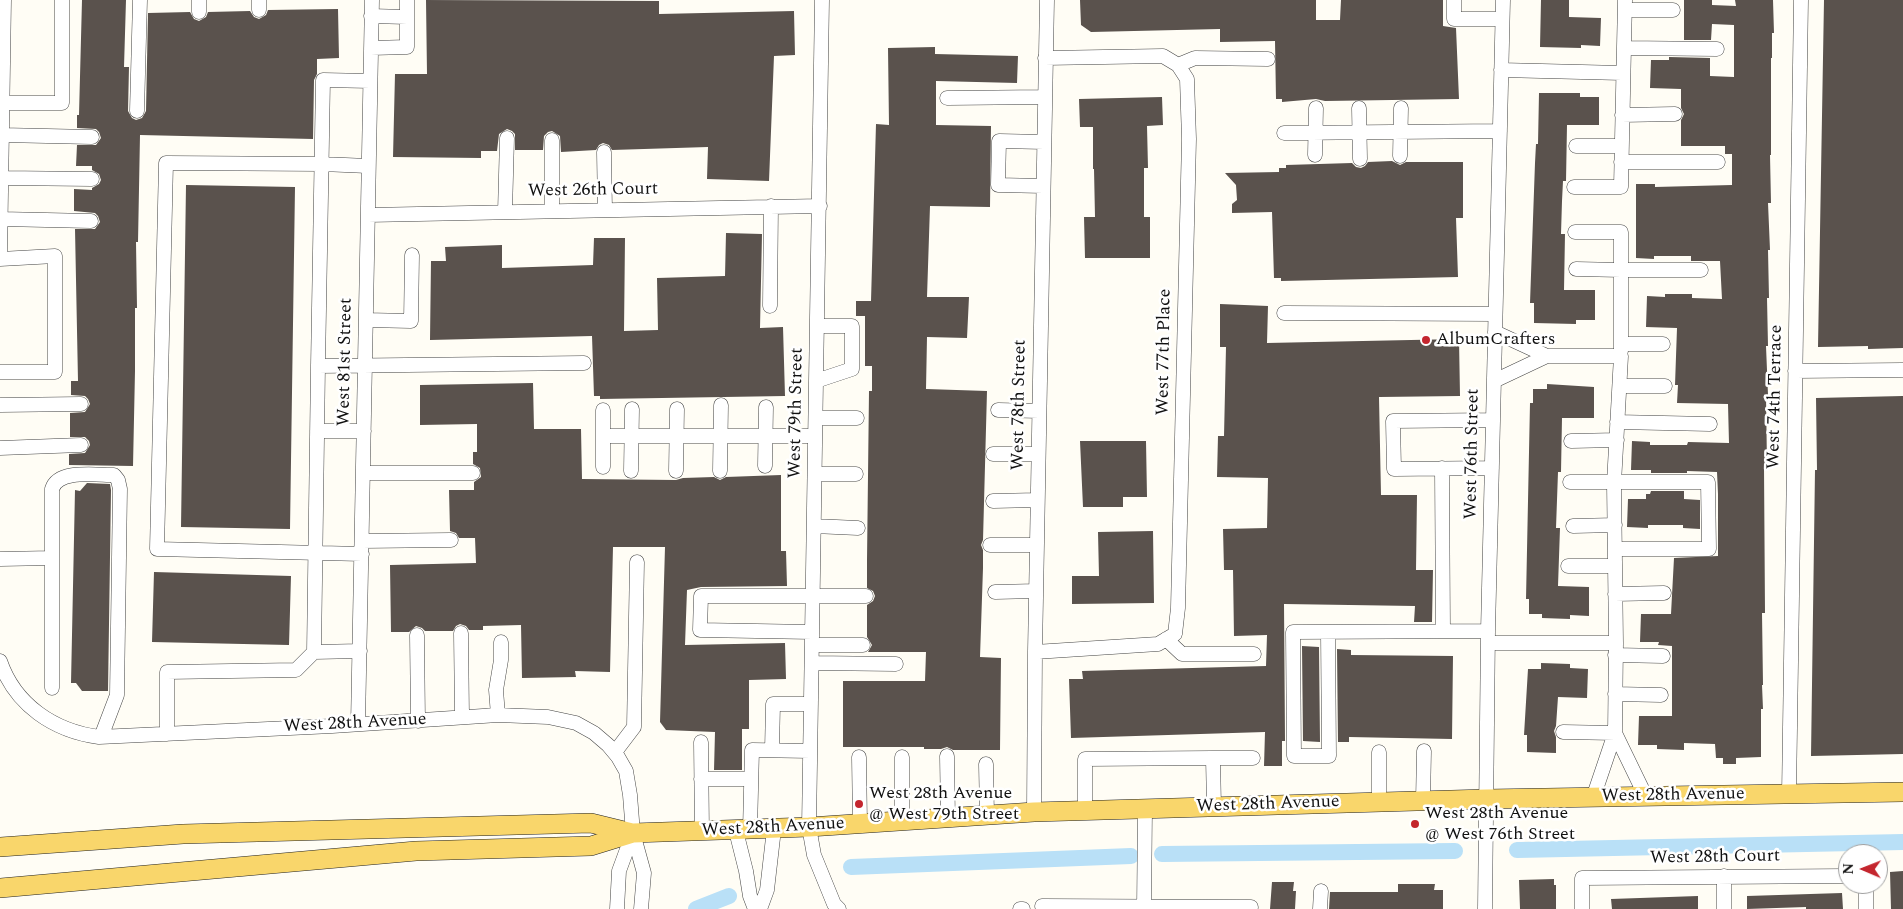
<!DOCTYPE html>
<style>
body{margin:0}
#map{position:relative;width:1903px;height:909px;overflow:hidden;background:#fffdf5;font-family:Spectral,serif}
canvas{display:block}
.north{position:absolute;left:1838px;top:844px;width:50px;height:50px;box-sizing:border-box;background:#fff;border:1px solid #a0a0a0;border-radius:50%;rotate:271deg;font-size:14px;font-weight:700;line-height:20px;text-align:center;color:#111}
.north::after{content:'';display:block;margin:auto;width:18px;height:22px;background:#c4262e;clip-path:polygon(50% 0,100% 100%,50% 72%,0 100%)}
</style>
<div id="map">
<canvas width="1903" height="909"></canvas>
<div class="north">N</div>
</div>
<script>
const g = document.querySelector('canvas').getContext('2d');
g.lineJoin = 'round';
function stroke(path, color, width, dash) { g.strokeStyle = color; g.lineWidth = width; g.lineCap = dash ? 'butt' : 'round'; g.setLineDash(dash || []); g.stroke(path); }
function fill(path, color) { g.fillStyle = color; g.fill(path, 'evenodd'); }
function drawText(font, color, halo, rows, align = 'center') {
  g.font = font + ' Spectral,serif'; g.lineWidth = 5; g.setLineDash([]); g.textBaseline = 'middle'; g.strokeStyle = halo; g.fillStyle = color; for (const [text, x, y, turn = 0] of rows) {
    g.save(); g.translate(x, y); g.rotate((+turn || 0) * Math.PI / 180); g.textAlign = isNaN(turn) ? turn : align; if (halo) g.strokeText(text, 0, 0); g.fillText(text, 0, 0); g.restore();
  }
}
const canal = new Path2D(`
 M 1517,850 L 1903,842
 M 1162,854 L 1455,851
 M 851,867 L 1131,856
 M 696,909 L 729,896`);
const building = new Path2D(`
 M 82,0 L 126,0 L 124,67 L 129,67 L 128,111 L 132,118 L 136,120 L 142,118 L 146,111 L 148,13 L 190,12 L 194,19 L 199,21 L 206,17 L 208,12 L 250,11 L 254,17 L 259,19 L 266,15 L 268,10 L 338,9 L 339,58 L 317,59 L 317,74 L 314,80 L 313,139 L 140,135 L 138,242 L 136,242 L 137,308 L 135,308 L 135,371 L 133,466 L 69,465 L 69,454 L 85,453 L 90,445 L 89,441 L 85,437 L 70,437 L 70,413 L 85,412 L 90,404 L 88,399 L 85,396 L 71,395 L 71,381 L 78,381 L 75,229 L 95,229 L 100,222 L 98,216 L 95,213 L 74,211 L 74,189 L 92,190 L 92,188 L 99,184 L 101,180 L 99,174 L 92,170 L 92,166 L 76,166 L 77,145 L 96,145 L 101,138 L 99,132 L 96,129 L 77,128 L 77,115 L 79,115 Z
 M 426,0 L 659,1 L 659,14 L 794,11 L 795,55 L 774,56 L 769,181 L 707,179 L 708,147 L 612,150 L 609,145 L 603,143 L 599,145 L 596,150 L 561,152 L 560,136 L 552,131 L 548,132 L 544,136 L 543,150 L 515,150 L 515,134 L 512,131 L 507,129 L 499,134 L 497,151 L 481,151 L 481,158 L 393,157 L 395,74 L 427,74 Z
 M 1080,0 L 1316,0 L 1316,20 L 1340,20 L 1341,0 L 1443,0 L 1443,26 L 1456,28 L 1459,99 L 1325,101 L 1316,99 L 1282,102 L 1282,99 L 1276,99 L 1275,41 L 1220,42 L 1220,29 L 1091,32 L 1081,25 Z
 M 1541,0 L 1569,0 L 1569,17 L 1601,18 L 1600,46 L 1581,45 L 1581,48 L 1540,47 Z
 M 1684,0 L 1712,0 L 1712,5 L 1736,6 L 1735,0 L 1773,0 L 1774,33 L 1772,33 L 1772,58 L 1771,58 L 1771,155 L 1770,155 L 1771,203 L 1768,203 L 1770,250 L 1768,250 L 1769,298 L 1767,298 L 1768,346 L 1766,346 L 1768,395 L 1766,395 L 1767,467 L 1764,467 L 1765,613 L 1762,613 L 1763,685 L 1762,685 L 1763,709 L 1761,709 L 1761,757 L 1736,758 L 1736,764 L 1723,764 L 1723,758 L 1716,758 L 1715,744 L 1684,743 L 1684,750 L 1657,749 L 1657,745 L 1638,745 L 1639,716 L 1672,716 L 1672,646 L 1658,645 L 1659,642 L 1640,642 L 1641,614 L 1671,614 L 1674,558 L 1718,556 L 1718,494 L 1717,472 L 1687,471 L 1687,473 L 1651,473 L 1651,470 L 1631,470 L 1632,441 L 1650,442 L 1650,445 L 1687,445 L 1688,442 L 1729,443 L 1728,404 L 1677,403 L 1678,385 L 1675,385 L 1677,328 L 1646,327 L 1647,296 L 1665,297 L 1665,294 L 1692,294 L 1692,298 L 1722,299 L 1720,261 L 1691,261 L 1691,256 L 1654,256 L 1654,259 L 1636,258 L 1636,184 L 1655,184 L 1655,187 L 1732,185 L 1732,154 L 1725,154 L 1725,146 L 1681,146 L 1681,120 L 1684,114 L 1681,108 L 1681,89 L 1650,88 L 1651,60 L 1669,60 L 1669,57 L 1710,58 L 1710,76 L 1734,77 L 1734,25 L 1712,24 L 1711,40 L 1684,40 Z
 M 1824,0 L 1903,0 L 1903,348 L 1868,349 L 1868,346 L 1818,347 Z
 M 935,47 L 935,54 L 1018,56 L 1017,83 L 936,81 L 936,125 L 991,126 L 990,207 L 930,206 L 927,297 L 969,297 L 967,338 L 927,337 L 926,389 L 987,391 L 983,540 L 981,545 L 983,550 L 983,568 L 980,657 L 1001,658 L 1000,750 L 953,750 L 947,747 L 941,749 L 924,749 L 924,747 L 843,747 L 843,681 L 925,681 L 926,652 L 868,652 L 872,645 L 867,637 L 867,605 L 873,601 L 875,596 L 873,591 L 867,588 L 867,560 L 869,391 L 872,391 L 872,366 L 865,366 L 865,316 L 856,316 L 856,301 L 871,301 L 876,124 L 889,125 L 888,48 Z
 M 1539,93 L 1580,93 L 1580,97 L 1599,97 L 1599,125 L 1567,125 L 1566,181 L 1563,181 L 1562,201 L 1561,234 L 1565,234 L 1564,290 L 1595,290 L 1595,320 L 1576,320 L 1576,324 L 1534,323 L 1534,303 L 1530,303 L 1535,163 L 1536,144 L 1538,144 Z
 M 1162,97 L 1163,125 L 1147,126 L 1148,168 L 1144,168 L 1144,217 L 1150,217 L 1150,258 L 1085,258 L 1084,217 L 1095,217 L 1094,169 L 1093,169 L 1093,127 L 1080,127 L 1079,99 Z
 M 1392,161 L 1400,165 L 1406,162 L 1463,162 L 1463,218 L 1456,218 L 1458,277 L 1281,281 L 1281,278 L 1274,278 L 1272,212 L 1232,213 L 1232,204 L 1237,200 L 1236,185 L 1225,173 L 1279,172 L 1279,168 L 1286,168 L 1286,165 L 1352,163 L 1356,167 L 1361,168 L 1365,166 L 1368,162 Z
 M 186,185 L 295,187 L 290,529 L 181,527 Z
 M 726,233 L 762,234 L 760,328 L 783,327 L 785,396 L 600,399 L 600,396 L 594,396 L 592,336 L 430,340 L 431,261 L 446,261 L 445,247 L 502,245 L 502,268 L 593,265 L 594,238 L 625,238 L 624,331 L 658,330 L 657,278 L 725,276 Z
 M 1220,304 L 1268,306 L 1267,343 L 1459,339 L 1460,396 L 1379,397 L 1381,495 L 1417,495 L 1416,570 L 1433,570 L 1432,622 L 1414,622 L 1415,606 L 1284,604 L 1285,741 L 1282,741 L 1282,766 L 1264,766 L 1265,732 L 1071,738 L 1069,679 L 1083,679 L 1082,671 L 1266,666 L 1267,635 L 1234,636 L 1233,570 L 1224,570 L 1223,529 L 1267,528 L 1268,478 L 1217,477 L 1218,436 L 1224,436 L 1226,347 L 1220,347 Z
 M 533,383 L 534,429 L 581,429 L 582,479 L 676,480 L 683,478 L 714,477 L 720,480 L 726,477 L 781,475 L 781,551 L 786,551 L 787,586 L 701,587 L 687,590 L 685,645 L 785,643 L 786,679 L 749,680 L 749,729 L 742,729 L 742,770 L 714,770 L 715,732 L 666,730 L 660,722 L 665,547 L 613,547 L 610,672 L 575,671 L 576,677 L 522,678 L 521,625 L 483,626 L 483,630 L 469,630 L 466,626 L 460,624 L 456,626 L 453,631 L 425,631 L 422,628 L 416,626 L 409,632 L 391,632 L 390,565 L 476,563 L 475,538 L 459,538 L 456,533 L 450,531 L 449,490 L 474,490 L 474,482 L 481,477 L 480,468 L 473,464 L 473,452 L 477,452 L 477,424 L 420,425 L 420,385 Z
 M 1547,384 L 1594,387 L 1594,418 L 1562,418 L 1561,472 L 1558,472 L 1556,528 L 1560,528 L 1558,586 L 1589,587 L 1589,616 L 1570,615 L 1570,619 L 1542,618 L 1542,614 L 1529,614 L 1529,599 L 1526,599 L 1530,403 L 1533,403 L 1533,389 L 1547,389 Z
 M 1903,396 L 1903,754 L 1811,756 L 1815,470 L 1817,470 L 1816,398 Z
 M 1080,441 L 1146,441 L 1147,497 L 1123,497 L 1123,507 L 1083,507 Z
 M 87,483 L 110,484 L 111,490 L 108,691 L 82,691 L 76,683 L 71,683 L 75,490 L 80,491 Z
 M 1651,491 L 1684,491 L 1684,499 L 1700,500 L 1700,529 L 1683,528 L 1683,525 L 1648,525 L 1648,528 L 1627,527 L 1628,499 L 1646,499 L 1646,494 L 1650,494 Z
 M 1153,531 L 1154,603 L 1072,604 L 1072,576 L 1099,576 L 1098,532 Z
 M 154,572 L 291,576 L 289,645 L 152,642 Z
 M 1302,646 L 1319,647 L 1320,742 L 1303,741 Z
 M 1337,649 L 1351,650 L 1351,655 L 1453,656 L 1452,739 L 1349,737 L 1349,742 L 1338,742 Z
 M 1541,663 L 1570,664 L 1570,668 L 1588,669 L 1587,698 L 1558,697 L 1556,726 L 1554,731 L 1556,737 L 1556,753 L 1527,752 L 1527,735 L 1524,735 L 1528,669 L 1541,669 Z
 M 1903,871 L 1903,909 L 1891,909 L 1890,872 Z
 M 1554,879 L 1554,885 L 1556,885 L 1556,909 L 1520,909 L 1519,880 Z
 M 1272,882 L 1294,882 L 1293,891 L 1296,891 L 1295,909 L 1270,909 Z
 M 1398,884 L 1435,884 L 1434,890 L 1443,890 L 1443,909 L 1329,909 L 1330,892 L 1398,892 Z
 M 1842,893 L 1843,909 L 1806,909 L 1806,907 L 1747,909 L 1747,896 Z
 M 1698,896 L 1698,909 L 1612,909 L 1611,899 Z`);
const minor = new Path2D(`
 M 259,0 L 259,10
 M 822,0 L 809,827 L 814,855 L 834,904 L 839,909
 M 1454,0 L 1454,19 L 1502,19
 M 1626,10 L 1673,10
 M 199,12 L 199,0
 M 371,16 L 407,17
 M 371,48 L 407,47 L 407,0
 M 1624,48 L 1717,49
 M 1178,65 L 1195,58 L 1268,59
 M 1501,70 L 1622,73
 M 947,98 L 1045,97
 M 3,103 L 62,103 L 62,0
 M 1359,108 L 1360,159
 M 137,111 L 140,0
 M 1622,115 L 1675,114
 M 1284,133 L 1500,131
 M 2,135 L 92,137
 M 552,140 L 552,211
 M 1576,146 L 1621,146
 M 604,152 L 605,210
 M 1315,155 L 1316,108
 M 1400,156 L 1401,108
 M 1621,162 L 1718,162
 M 2,178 L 92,179
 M 1043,186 L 998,185 L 999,141 L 1044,142
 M 1574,187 L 1621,187 L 1625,0
 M 505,212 L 507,138
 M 368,215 L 820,206
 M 1,219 L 91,221
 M 1575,232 L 1621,232 L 1621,270 L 1701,270
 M 0,255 L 4,0
 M 0,259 L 55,256 L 55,372 L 0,372
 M 1576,269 L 1621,270 L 1621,344
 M 770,306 L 771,206
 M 1284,313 L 1495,314
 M 366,320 L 411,321 L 412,255
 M 1495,332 L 1547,356 L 1621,356 L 1614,483 L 1616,643
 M 1621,351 L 1621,344 L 1663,344
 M 318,366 L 323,80 L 370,81
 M 1795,371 L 1903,370
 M 816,381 L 852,369 L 852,326 L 817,326
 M 1494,381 L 1547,356
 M 1620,386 L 1665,386
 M 0,405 L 81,404
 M 998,410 L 1039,411
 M 816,418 L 857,418
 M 1617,422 L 1710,424
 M 317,431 L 364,431
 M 603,436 L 603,410
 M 1571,441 L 1617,440
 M 0,448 L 81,445
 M 993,454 L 1038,454
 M 765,466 L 766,407
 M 603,467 L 603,436 L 815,436
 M 1442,468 L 1443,631
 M 1492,468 L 1394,469 L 1393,421 L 1493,420
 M 631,471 L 632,409
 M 676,471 L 677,409
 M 720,471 L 721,405
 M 363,473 L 473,473
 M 815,474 L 856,474
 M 1570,482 L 1708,482 L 1709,549 L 1615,549
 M 993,501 L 1037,500
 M 814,526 L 858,528
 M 1573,526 L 1615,525
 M 362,541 L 451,540
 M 990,545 L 1036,545
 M 362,554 L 157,549 L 166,163 L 322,164 L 368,166
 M 0,559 L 52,558
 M 1568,566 L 1615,566
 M 995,592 L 1036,591
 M 1615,594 L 1664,593
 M 812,632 L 700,630 L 701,596 L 866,596
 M 1328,632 L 1329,756 L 1294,756 L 1293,632 L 1488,631
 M 461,633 L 462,717
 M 417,635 L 418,721
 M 1166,639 L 1182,654 L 1254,654
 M 1488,643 L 1616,643 L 1615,733 L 1593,798
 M 812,645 L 863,645
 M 314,652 L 318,366 L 584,363
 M 1035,652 L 1158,644 L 1175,634 L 1178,608 L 1189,139 L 1187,79 L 1178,65 L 1163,56 L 1045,58
 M 1615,655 L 1663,656
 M 0,661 C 15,705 54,731 99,737 L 332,726 L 498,715 L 548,717 L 576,723 L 594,733 L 608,745 L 618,757 L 626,771 L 630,795 L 633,833 L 644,873 L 641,909
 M 812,663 L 896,664
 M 52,688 L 52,489 C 58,469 96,475 114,475 L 118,480 L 120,489 L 117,695 L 101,737
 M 1615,694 L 1661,695
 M 498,715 L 496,690 L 501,660 L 501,642
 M 358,724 L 372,0
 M 1563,732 L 1615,733
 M 1615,733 L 1646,797
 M 167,734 L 167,672 L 296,670 L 314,652 L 360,651
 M 701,742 L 702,832
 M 772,750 L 773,704 L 811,704
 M 615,752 L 634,727 L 637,562
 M 1379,752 L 1379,802
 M 947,756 L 948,818
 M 859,757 L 860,824
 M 1213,758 L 1253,758
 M 986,764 L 987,815
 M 701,779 L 751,779
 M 1789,795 L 1801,0
 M 1423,801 L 1424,751
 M 1085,810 L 1085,759 L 1213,758 L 1214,807
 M 1034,812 L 1035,652 L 1047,0
 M 902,822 L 902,757
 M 750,830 L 752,750 L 810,751
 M 736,831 L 746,871 L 750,896 L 755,909
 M 1042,906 L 1251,907
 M 617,909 L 619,871 L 633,833
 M 760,909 L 767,890 L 774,829
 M 1020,909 L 1023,909
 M 1144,909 L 1145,809
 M 1320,909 L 1321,891
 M 1485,909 L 1488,631 L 1503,0
 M 1582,909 L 1582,878 L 1848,876
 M 1724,909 L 1724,876
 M 1866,909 L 1866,884`);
const major = new Path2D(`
 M 0,847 L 183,834 L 591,823 L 632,833
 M 0,888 L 416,851 L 591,846 L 633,833 L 809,827 L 1034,812 L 1486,799 L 1903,792`);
const markers = [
 [1426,340,5,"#c4262e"],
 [859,804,5,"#c4262e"],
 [1415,824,5,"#c4262e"]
];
const streetNames = [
 ["West 26th Court",593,191,-1],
 ["West 77th Place",1165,352,-89],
 ["West 81st Street",346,362,-89],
 ["West 74th Terrace",1776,397,-89],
 ["West 78th Street",1020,405,-89],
 ["West 79th Street",797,413,-89],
 ["West 76th Street",1473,454,-89],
 ["West 28th Avenue",355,724,-3],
 ["West 28th Avenue",1673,796,-1],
 ["West 28th Avenue",1268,805,-2],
 ["West 28th Avenue",773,828,-3],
 ["West 28th Court",1715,858,-1]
];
const poiNames = [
 ["AlbumCrafters",1436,340],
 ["West 28th Avenue",869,794],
 ["@ West 79th Street",869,815],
 ["West 28th Avenue",1425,814],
 ["@ West 76th Street",1425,835]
];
stroke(canal, '#b9e0f7', 16);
fill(building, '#5a524d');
stroke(minor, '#444', 15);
stroke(major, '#222', 20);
stroke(minor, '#fff', 14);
stroke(major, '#f9d66b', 19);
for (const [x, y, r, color] of markers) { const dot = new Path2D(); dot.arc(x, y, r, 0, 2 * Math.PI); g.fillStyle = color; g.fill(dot); stroke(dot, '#fff', 2); }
drawText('18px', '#111', '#fff', streetNames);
drawText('18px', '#111', '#fff', poiNames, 'left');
</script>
